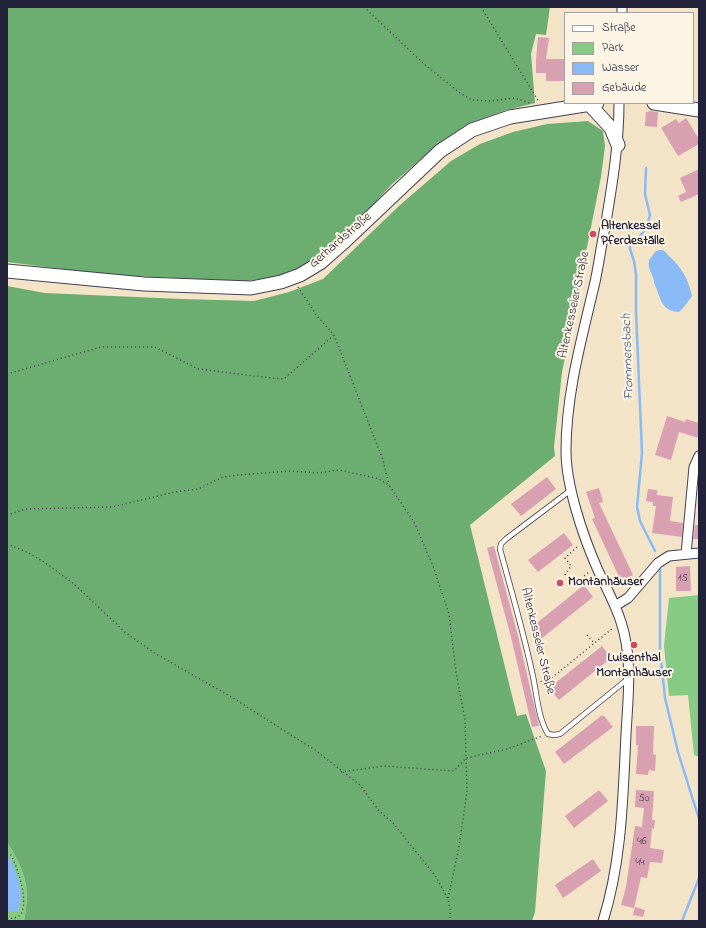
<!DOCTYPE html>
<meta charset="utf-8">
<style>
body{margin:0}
#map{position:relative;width:706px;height:928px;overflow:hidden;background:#f3e4c8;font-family:"Indie Flower",sans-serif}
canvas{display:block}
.frame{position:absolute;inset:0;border:8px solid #22223b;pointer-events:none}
.legend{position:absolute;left:564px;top:12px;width:130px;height:92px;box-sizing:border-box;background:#fcf5e5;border:1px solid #a5a1a1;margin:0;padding:5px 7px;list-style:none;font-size:12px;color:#22223b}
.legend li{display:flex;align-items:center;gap:8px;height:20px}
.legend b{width:20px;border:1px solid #a5a1a1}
</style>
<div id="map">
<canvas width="706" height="928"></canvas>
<div class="frame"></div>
<ul class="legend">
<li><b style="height:5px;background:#fff"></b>Straße</li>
<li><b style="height:11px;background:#86ca84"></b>Park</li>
<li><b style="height:11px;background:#8abaf5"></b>Wasser</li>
<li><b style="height:11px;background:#d9a0b1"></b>Gebäude</li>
</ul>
</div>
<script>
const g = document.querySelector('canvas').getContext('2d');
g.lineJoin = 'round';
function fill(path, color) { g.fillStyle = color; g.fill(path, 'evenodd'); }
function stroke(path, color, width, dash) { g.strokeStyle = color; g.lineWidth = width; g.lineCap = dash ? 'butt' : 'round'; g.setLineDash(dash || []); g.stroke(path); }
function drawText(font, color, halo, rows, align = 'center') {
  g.font = font + ' "Indie Flower",sans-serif'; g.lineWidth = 4; g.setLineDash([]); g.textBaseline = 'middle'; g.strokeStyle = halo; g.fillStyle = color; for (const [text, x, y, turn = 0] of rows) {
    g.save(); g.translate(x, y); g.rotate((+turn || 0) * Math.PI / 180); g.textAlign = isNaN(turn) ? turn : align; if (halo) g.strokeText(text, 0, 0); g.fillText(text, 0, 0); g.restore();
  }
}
const green = new Path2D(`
 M 699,595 L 699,757 L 694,755 L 688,695 L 669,696 L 664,646 L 669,598 Z
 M 7,842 C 25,872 31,886 24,921 L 7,921 Z`);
const forest = new Path2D(`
 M 7,7 L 550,7 L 546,35 L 536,34 L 531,54 L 535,103 L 507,110 L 466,125 L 431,150 L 391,185 L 349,232 L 321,255 L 306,265 L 279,277 L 245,281 L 109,275 L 7,262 Z
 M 588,121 L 603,131 L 605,146 L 601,177 L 562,372 L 554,447 L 555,456 L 470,525 L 517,716 L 526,714 L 546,771 L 535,912 L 532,921 L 24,921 C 31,886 25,872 7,842 L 7,286 L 45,293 L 182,299 L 254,301 L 289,292 L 323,279 L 400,205 L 451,161 L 480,144 L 513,132 L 547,124 Z`);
const water = new Path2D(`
 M 660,250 C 665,250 665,252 668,255 C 682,268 688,278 692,296 L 684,307 L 679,312 C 660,311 661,297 654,283 C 654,274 647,271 649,260 L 656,251 Z
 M 7,854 C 17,871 26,893 18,912 L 12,911 L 7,912 Z`);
const stream = new Path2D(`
 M 646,168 L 645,194 L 650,215 L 646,229 L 639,237 L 632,241 L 630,245 L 630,249 L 634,261 L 636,274 L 636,311 L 642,453 L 637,507 L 640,521 L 655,551
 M 660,568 L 660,650 L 665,698 L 678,752 L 699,819
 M 682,921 L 699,878`);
const building = new Path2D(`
 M 538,37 L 549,38 L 546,59 L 565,59 L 565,81 L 546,81 L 546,73 L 536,73 L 536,59 Z
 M 650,111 L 658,112 L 657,127 L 645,126 L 646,112 Z
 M 686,118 L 699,139 L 699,144 L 678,156 L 661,128 L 676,119 L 679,123 Z
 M 699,169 L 699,194 L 681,202 L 678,196 L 686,192 L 680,178 Z
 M 667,416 L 685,422 L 686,419 L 699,423 L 699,438 L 679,432 L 671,460 L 655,455 Z
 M 547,477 L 556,489 L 521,516 L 511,504 Z
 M 599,488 L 603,502 L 599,503 L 633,575 L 621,581 L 592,519 L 595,518 L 586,492 Z
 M 648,489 L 657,490 L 657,495 L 673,497 L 670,521 L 683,523 L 682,537 L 652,533 L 656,506 L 653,506 L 653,502 L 646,501 Z
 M 695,525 L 699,525 L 699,539 L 693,539 Z
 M 564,533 L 573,545 L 538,572 L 528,560 Z
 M 494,546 L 518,636 L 539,726 L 532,727 L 511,637 L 487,548 Z
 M 690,566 L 691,591 L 676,591 L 676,567 Z
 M 584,585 L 593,597 L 541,639 L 532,627 Z
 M 602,646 L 611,658 L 559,700 L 549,688 Z
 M 601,716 L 604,716 L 613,727 L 564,764 L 555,752 Z
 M 636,726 L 654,726 L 653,754 L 656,755 L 655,771 L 649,770 L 648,775 L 636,774 L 638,745 L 636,745 Z
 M 599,790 L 608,801 L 574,828 L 565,816 Z
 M 636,790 L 654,791 L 652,820 L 655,820 L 654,829 L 652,828 L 650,848 L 664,850 L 662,863 L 650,862 L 647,878 L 641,877 L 634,908 L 621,905 L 626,887 L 635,826 L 642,827 L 644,808 L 635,807 Z
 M 593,859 L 601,871 L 563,898 L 555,885 Z
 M 635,907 L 645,910 L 643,917 L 633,915 Z`);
const path = new Path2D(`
 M 364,7 L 424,64 L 460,93 L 472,100 L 491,101 L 514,98 L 530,103
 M 481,7 L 539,102
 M 298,287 L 317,316 L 334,335 L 383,460 L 389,485
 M 7,374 L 101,347 L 155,347 L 198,369 L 254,376 L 284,379 L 334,335
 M 7,515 L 26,509 L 112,507 L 175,492 L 198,489 L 223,477 L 238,475 L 291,471 L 319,473 L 338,470 L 372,477 L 379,479 L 389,485 L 414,522 L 433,566 L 449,614 L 456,672 L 465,720 L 467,791 L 459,847 L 448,899
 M 7,544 L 29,553 L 47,564 L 74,584 L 126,633 L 156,654 L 233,698 L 291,735 L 315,750 L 360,785 L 379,811 L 394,824 L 436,877 L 448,899 L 450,908 L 450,921
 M 565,575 L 571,566 L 565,558 L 579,545
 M 570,583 L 582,578 L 589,572
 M 587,635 L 594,643
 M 541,681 L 543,685 L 613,628
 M 341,772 L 384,766 L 454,771 L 466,758 L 507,749 L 542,736
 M 7,919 C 12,918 18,918 21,914 C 29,900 17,866 10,853`);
const lane = new Path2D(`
 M 571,490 L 506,539 L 501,544 L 500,549 C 511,590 523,630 532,672 C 537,692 537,716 548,734 L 554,735 L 560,734 L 629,678`);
const street = new Path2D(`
 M 622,13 L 622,7
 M 686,554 L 694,467 L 699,456
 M 615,606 L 628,598 L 658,563 L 669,556 L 699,553
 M 603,921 C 622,861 623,796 626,734 C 628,697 633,658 621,622 C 615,603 605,586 597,568 C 583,536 566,486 566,451 C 566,393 582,338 595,282 C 599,264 601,246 605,228 C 612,186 619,145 619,103`);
const secondary = new Path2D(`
 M 654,103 L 699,110
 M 589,104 L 611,128 L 618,145
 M 7,271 L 144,284 L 251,288 L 281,282 L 300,275 L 320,263 L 345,241 L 440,151 L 472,130 L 510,117 L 597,103`);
const markers = [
 [593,234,4,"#d1495b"],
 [560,583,4,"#d1495b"],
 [634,645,4,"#d1495b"]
];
const numberNames = [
 ["15",683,579],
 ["50",644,799],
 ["46",642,842],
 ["44",640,863]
];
const poiNames = [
 ["Altenkessel",601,227],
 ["Pferdeställe",601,242],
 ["Montanhäuser",568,583],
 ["Luisenthal",634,659,"center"],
 ["Montanhäuser",634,674,"center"]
];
const streetNames = [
 ["Gerhardstraße",341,241,-41],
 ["Altenkesseler Straße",575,305,-78],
 ["Altenkesseler Straße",537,641,76]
];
const waterNames = [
 ["Frommersbach",629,357,-92]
];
fill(green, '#86ca84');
fill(forest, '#6cae72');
fill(water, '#8abaf5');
stroke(stream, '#8abaf5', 2.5);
fill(building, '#d9a0b1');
stroke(lane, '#413f50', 6);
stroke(street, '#413f50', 11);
stroke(secondary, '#413f50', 15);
stroke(path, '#413f50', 1.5, [1, 3]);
stroke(lane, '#fff', 4.5);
stroke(street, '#fff', 9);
stroke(secondary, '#fff', 13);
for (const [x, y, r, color] of markers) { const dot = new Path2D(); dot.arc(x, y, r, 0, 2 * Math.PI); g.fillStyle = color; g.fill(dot); stroke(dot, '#fcf5e5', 1.5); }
drawText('11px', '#504258', null, numberNames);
drawText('bold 13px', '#22223b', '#fcf5e5', poiNames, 'left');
drawText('13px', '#22223b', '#fcf5e5', streetNames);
drawText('italic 14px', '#46577c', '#fcf5e5', waterNames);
</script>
